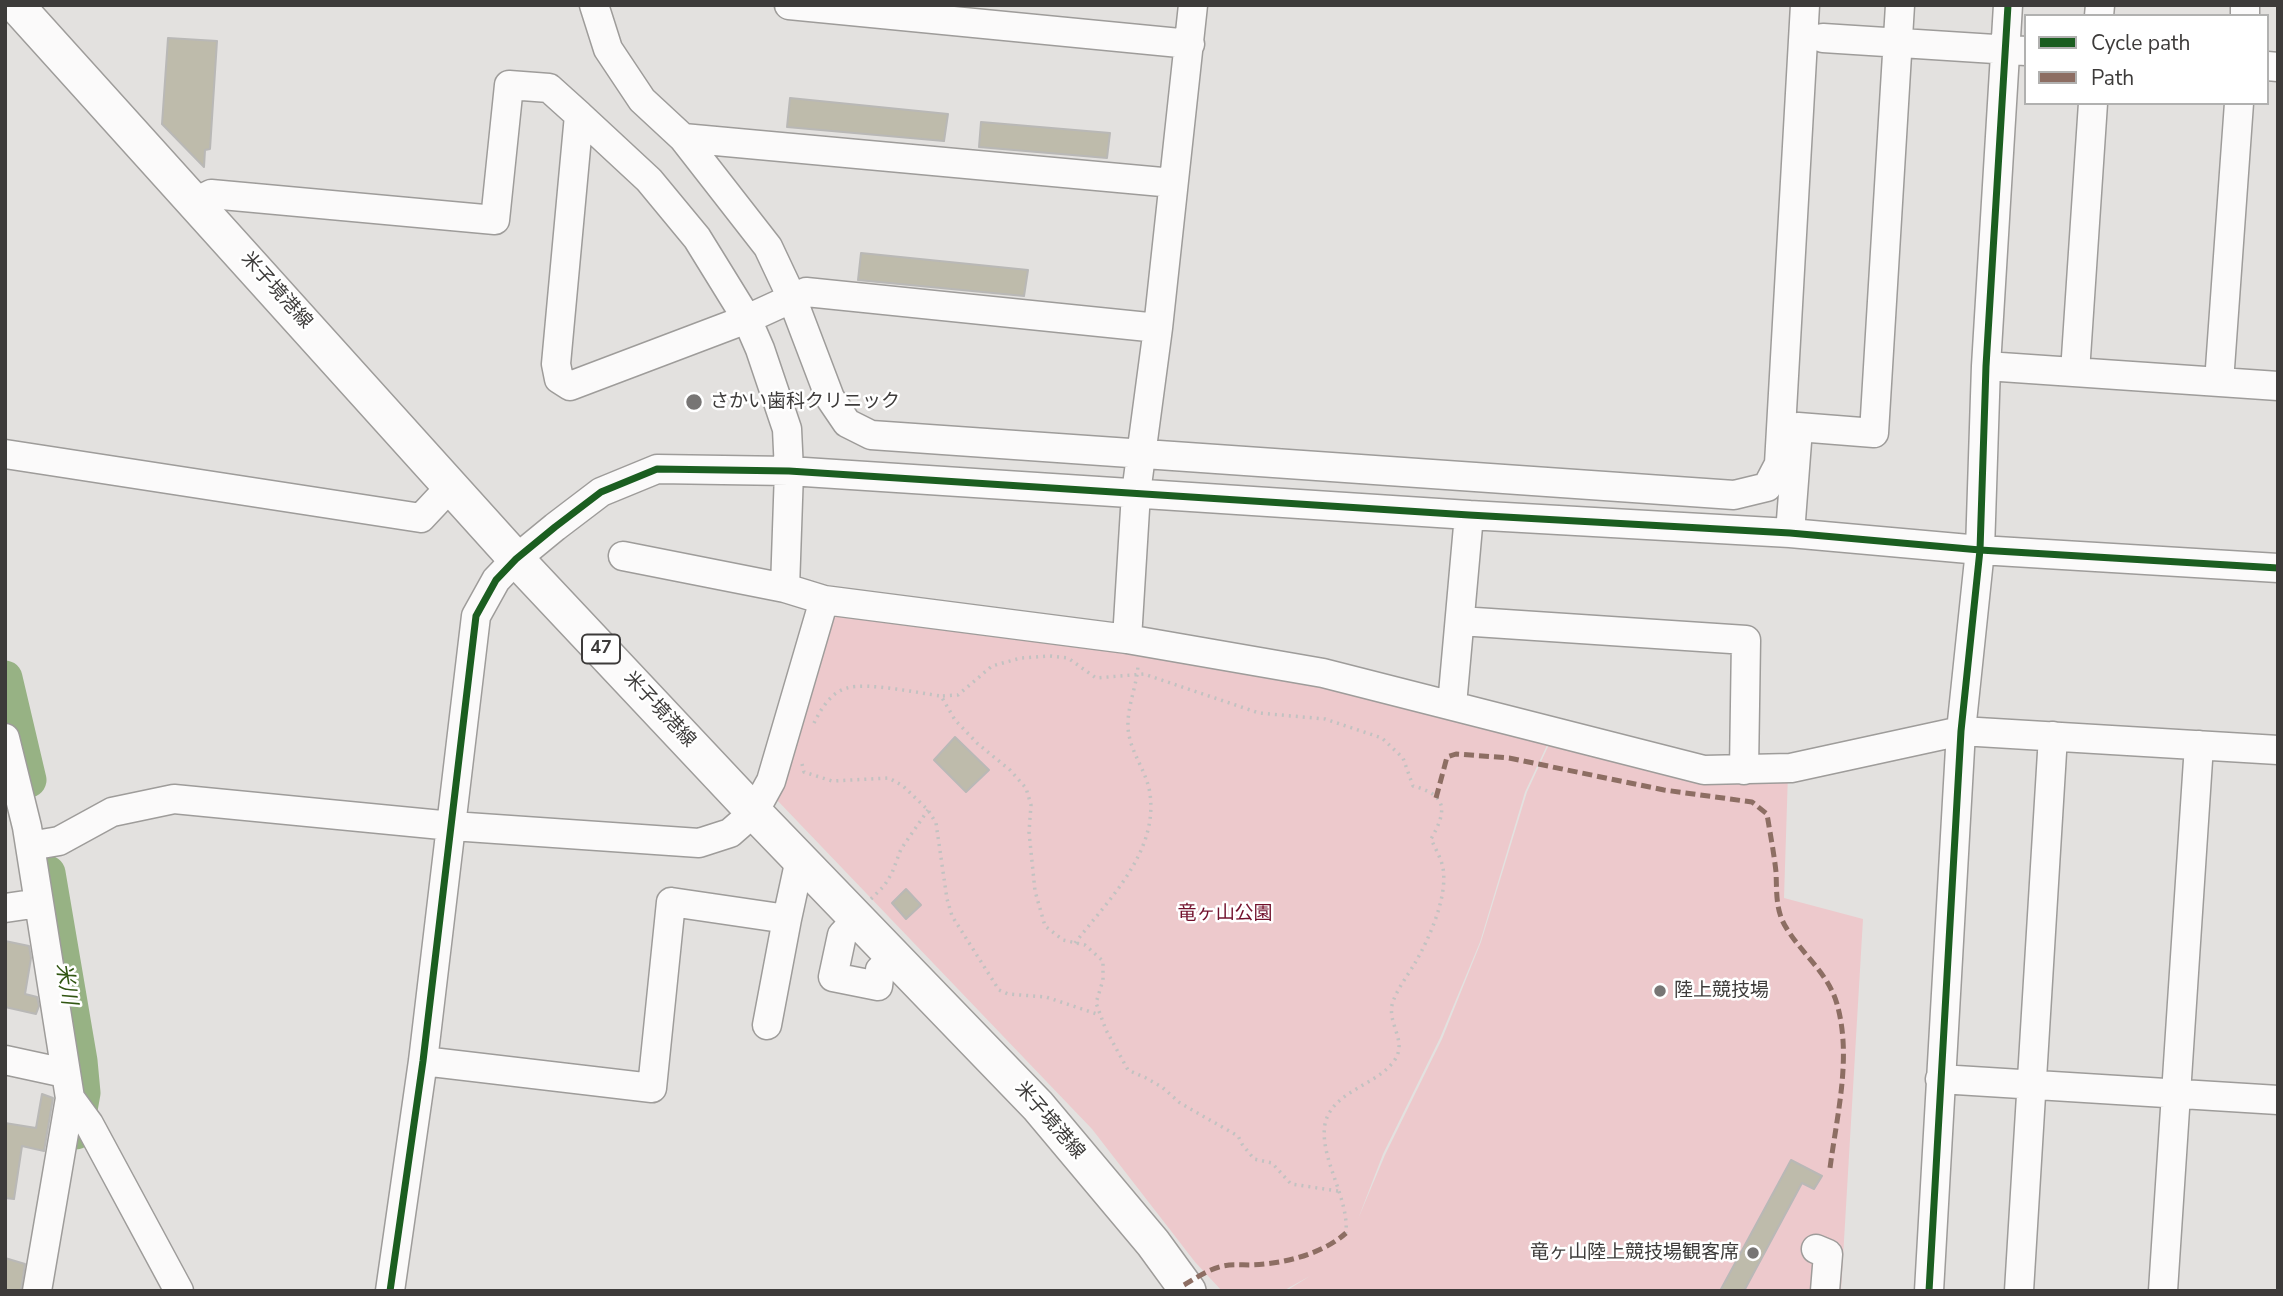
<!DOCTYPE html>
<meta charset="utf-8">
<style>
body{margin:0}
#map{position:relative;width:2283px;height:1296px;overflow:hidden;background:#e3e1df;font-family:"Nunito Sans",sans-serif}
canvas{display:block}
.frame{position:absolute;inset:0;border:7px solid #3d3b3a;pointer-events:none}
.legend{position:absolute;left:2024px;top:14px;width:245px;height:91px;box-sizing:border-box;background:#fff;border:2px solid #b1b1b0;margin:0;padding:9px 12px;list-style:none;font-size:21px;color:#3d3b3a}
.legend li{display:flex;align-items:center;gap:14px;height:35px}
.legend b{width:35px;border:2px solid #b1b1b0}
</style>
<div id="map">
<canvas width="2283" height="1296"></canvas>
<div class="frame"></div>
<ul class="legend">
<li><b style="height:9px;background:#1b5e20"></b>Cycle path</li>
<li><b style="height:9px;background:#8d6e63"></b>Path</li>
</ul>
</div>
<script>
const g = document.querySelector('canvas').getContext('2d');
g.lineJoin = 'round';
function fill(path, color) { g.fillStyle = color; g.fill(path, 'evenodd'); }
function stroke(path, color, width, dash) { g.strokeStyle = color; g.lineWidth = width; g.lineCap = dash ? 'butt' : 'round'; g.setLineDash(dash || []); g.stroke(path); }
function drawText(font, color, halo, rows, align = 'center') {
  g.font = font + ' "Nunito Sans","Noto Sans JP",sans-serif'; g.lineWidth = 5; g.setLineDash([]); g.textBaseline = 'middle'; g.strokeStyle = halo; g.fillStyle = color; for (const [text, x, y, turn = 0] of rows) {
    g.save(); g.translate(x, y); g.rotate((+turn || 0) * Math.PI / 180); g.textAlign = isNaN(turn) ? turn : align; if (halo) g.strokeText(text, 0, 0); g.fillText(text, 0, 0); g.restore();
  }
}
const green = new Path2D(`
 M 845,612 L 1122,648 L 1339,685 L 1549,741 L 1525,792 L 1480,942 L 1440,1038 L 1383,1154 L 1358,1219 L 1385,1155 L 1442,1039 L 1481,942 L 1527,792 L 1552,738 L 1788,773 L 1784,898 L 1863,919 L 1841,1291 L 1286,1291 L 1310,1276 L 1283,1291 L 1222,1291 L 1195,1262 L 1092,1129 L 776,799 L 827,622 Z`);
const river = new Path2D(`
 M 5,678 L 29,780
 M 48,873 L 80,1061 L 83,1093 L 76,1132`);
const building = new Path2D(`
 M 168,38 L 217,41 L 210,149 L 205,150 L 204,167 L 162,124 Z
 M 790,98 L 948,114 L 944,141 L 787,127 Z
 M 981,122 L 1110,133 L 1107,158 L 979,147 Z
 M 861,253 L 1028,270 L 1024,296 L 858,280 Z
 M 955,737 L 989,770 L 966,792 L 934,760 Z
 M 906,889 L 921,905 L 906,919 L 892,903 Z
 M 5,941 L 29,946 L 31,958 L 25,994 L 37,997 L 39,1006 L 36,1014 L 5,1007 Z
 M 42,1094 L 53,1098 L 44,1151 L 22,1146 L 14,1199 L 5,1198 L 5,1123 L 36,1128 Z
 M 1791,1160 L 1822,1176 L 1814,1189 L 1802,1183 L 1744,1291 L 1720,1291 Z
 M 5,1258 L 25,1264 L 21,1291 L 5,1291 Z`);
const path = new Path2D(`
 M 814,723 C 821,709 831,692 847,688 C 868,682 918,693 941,696
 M 802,764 L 804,772 L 832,781 L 889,778 L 903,786 L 928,810 L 936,823 L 947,899 L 952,916 L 999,990 L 1008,994 L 1046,997 L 1100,1015
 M 871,899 L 884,886 L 892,873 L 901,849 L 928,810
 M 1075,943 C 1108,900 1158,853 1150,794 C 1147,771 1130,753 1128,728 C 1127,706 1137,686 1138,665
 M 1338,1191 L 1291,1184 L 1272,1163 L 1254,1159 L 1242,1144 L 1238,1136 L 1180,1103 L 1162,1087 L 1146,1078 L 1128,1070 L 1106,1030 L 1096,1003 L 1103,980 L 1103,961 L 1085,945 L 1063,940 L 1045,926 L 1035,891 L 1029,832 L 1031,805 L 1026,788 L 1010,770 L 978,744 L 955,720 L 941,696 L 958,695 L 992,666 L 1021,658 L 1049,656 L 1068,658 L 1096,678 L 1144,674 L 1259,713 L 1325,719 L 1382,738 L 1403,758 L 1413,786 C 1448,795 1447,811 1431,839 C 1435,848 1441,858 1443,868 C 1448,897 1429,939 1415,963 C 1408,975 1395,992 1392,1005 C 1388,1025 1408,1042 1394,1061 C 1376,1086 1332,1091 1325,1124 C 1319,1158 1349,1197 1346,1233`);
const minor = new Path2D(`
 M 594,5 L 608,49 L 642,100 L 683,138 L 768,247 L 792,298 L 830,398 L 847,423 L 871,435 L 1734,495 L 1767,487 L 1779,464 L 1805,5
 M 789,5 L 1190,44
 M 2099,16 L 2100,5
 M 2245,16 L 2245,5
 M 1823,38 L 2026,51
 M 2267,66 L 2278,67
 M 683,138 L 1173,183
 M 195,202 L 211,194 L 495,220 L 509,85 L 549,88 L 579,115
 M 1986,366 L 2278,386
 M 2075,372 L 2093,103
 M 2219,382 L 2239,103
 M 1798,427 L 1874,433 L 1900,5
 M 5,454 L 421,518 L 451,486
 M 1790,533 L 1797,442
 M 623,556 L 785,588 L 824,600 L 1127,639 L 1323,673 L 1704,770 L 1791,768 L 1961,731 L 2278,750
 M 785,588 L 789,471 L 787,429 L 760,349 L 747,319 L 697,238 L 649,180 L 579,115 L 556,364 L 559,379 L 570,386 L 747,319 L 806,292 L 1158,328 L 1193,5
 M 1460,621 L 1746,640 L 1744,770
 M 1127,639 L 1136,493 L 1158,328
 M 1452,705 L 1469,515
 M 5,738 L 27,827 L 70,1098 L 89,1124 L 179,1291
 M 30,846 L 59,841 L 112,812 L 174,799 L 452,826 L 699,843 L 730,833 L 754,812 L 771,781 L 824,600
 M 5,908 L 39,903
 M 857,919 L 842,935 L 833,977 L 878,986 L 880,970 L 895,958
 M 767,1025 L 787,919
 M 5,1060 L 65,1073
 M 423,1061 L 652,1088 L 671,902 L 787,919 L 800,859
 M 1940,1079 L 2278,1100
 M 1816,1249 L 1828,1254 L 1825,1291
 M 37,1291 L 70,1098
 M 390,1291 L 423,1061 L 476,616 L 496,580 L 516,559 L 555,527 L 601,492 L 657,469 L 789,471 L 1469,515 L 1790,533 L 1980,550 L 2278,568
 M 1929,1291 L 1961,731 L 1980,550 L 1986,366 L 2008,5
 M 2019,1291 L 2053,736
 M 2163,1291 L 2199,745`);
const major = new Path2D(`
 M 16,5 L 516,559 L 754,812 L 1038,1106 L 1153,1243 L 1188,1291`);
const quiet = new Path2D(`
 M 1436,798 L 1447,757 L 1456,754 L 1509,758 L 1664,790 L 1752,802 L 1767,814 C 1770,833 1774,853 1776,872 C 1777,892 1775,911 1787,929 C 1803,955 1828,973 1837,1004 C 1852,1057 1837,1114 1830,1168
 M 1184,1285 C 1196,1278 1209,1269 1223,1266 C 1232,1264 1240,1265 1250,1265 C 1282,1264 1321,1255 1346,1233`);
const cycleway = new Path2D(`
 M 390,1291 L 423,1061 L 476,616 L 496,580 L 516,559 L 555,527 L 601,492 L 657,469 L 789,471 L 1469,515 L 1790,533 L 1980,550 L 2278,568
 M 1929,1291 L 1961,731 L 1980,550 L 1986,366 L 2008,5`);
const markers = [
 [694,402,9,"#777574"],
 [1660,991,7,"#777574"],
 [1753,1253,7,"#777574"]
];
const shields = [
 [601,649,38]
];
const shieldNames = [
 ["47",601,649]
];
const streetNames = [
 ["米子境港線",276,291,48],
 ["米子境港線",659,710,47],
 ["米子境港線",1049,1121,49]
];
const poiNames = [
 ["さかい歯科クリニック",710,402],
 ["陸上競技場",1674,991],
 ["竜ヶ山陸上競技場観客席",1739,1253,"right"]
];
const parkNames = [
 ["竜ヶ山公園",1225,914]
];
const waterNames = [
 ["米川",65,984,81]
];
fill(green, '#edc9cc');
stroke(river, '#97b284', 35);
fill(building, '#bebbab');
stroke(building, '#b9b8b6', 2);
stroke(minor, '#9e9c9a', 31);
stroke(major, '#9e9c9a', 38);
stroke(path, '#c2c2c1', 3.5, [2, 5]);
stroke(minor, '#fbfafa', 28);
stroke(major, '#fbfafa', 35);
stroke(quiet, '#8d6e63', 5, [10, 5]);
stroke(cycleway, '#1b5e20', 7);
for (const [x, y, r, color] of markers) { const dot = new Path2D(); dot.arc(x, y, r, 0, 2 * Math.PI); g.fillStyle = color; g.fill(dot); stroke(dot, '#fff', 2.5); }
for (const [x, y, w] of shields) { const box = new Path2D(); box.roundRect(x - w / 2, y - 14.5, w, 29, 5); g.fillStyle = '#fff'; g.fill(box); stroke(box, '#3d3b3a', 2); }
drawText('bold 18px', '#3d3b3a', null, shieldNames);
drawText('19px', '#3d3b3a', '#fff', streetNames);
drawText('19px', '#3d3b3a', '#fff', poiNames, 'left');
drawText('19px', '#71102c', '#fff', parkNames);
drawText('italic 21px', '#315612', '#fff', waterNames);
</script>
